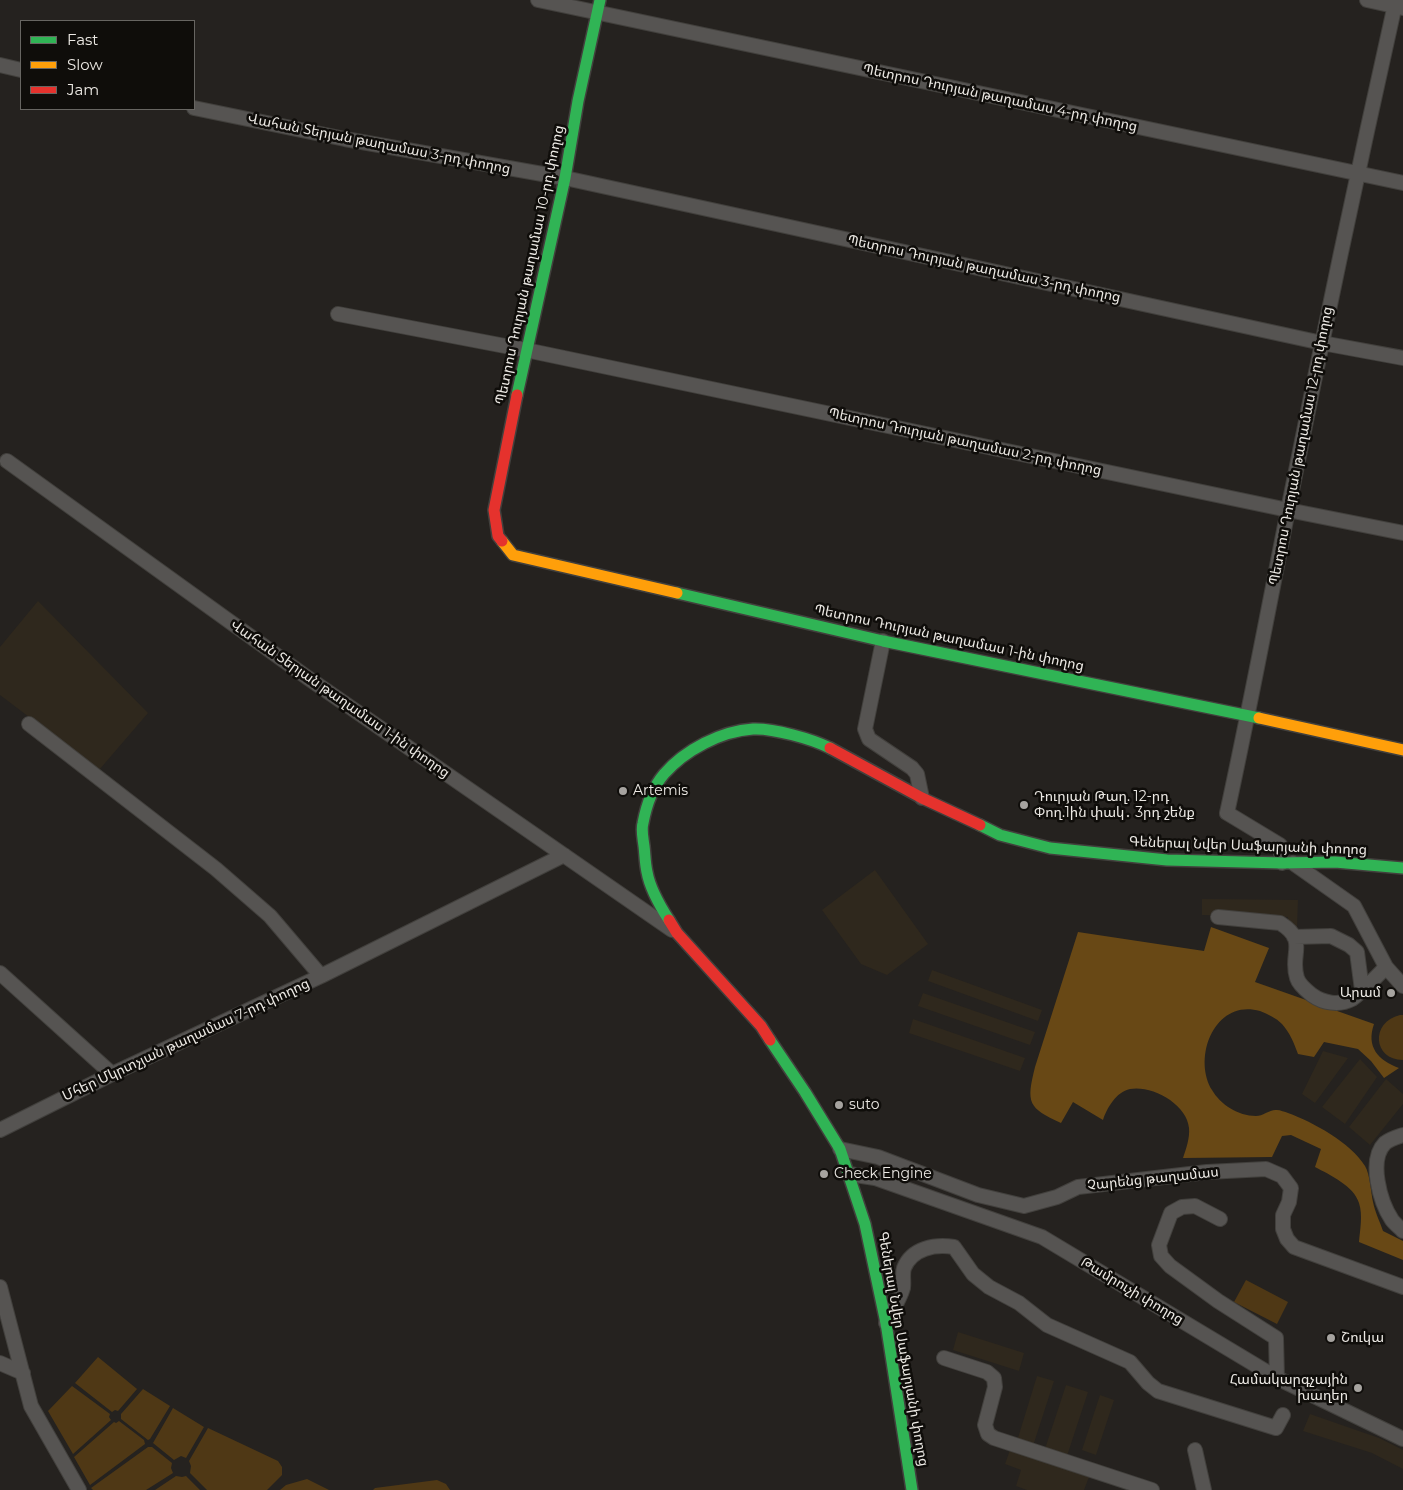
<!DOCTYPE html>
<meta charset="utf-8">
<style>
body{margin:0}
#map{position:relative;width:1403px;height:1490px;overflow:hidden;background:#25221f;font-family:Montserrat,sans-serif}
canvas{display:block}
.legend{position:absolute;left:20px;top:20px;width:175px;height:90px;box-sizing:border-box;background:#0f0d0a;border:1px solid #676561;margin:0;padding:6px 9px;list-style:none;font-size:15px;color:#ece9e4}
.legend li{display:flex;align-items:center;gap:10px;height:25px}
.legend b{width:25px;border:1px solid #676561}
</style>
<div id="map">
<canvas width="1403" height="1490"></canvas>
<ul class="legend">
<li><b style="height:6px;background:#30b455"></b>Fast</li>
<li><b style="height:6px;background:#ff9f0a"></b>Slow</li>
<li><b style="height:6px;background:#e5322d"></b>Jam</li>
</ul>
</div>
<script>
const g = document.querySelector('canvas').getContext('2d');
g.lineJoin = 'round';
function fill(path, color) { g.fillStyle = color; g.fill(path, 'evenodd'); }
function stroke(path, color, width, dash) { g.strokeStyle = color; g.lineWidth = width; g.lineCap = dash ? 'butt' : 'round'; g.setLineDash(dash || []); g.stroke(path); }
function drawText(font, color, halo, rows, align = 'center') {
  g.font = font + ' Montserrat,"Noto Sans Armenian",sans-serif'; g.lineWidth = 5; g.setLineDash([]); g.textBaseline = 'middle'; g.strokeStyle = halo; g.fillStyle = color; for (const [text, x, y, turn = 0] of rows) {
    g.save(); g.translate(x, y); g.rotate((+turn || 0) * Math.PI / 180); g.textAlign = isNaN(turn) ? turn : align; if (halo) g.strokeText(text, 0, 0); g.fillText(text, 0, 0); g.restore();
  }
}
const built = new Path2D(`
 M 38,601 L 148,713 L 99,770 L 0,695 L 0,647 Z
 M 875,870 L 928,944 L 887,975 L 861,964 L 822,910 Z
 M 1202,899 L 1298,900 L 1297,928 L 1288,928 L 1288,917 L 1202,915 Z
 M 932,970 L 1042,1010 L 1038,1021 L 928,981 Z
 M 923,993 L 1035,1032 L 1030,1045 L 918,1006 Z
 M 913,1019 L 1025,1058 L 1020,1071 L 909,1033 Z
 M 1323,1051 L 1348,1058 L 1315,1103 L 1302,1094 Z
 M 1360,1059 L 1377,1077 L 1345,1124 L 1322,1107 Z
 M 1386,1079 L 1403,1094 L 1403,1104 L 1370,1145 L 1349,1127 Z
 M 958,1332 L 1024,1353 L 1019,1371 L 953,1350 Z
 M 1037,1376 L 1054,1381 L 1033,1446 L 1017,1441 Z
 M 1066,1385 L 1088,1392 L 1067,1456 L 1045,1449 Z
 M 1100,1395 L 1114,1400 L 1096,1455 L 1082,1450 Z
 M 1310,1414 L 1379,1438 L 1403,1450 L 1403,1469 L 1372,1453 L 1303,1431 Z
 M 1010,1450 L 1089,1477 L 1084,1490 L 1027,1490 L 1016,1486 L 1021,1470 L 1005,1464 Z`);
const green = new Path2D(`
 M 1400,1015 L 1403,1015 L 1403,1060 C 1373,1060 1370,1022 1400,1015 Z
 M 1246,1280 L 1288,1302 L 1277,1324 L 1234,1302 Z
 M 98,1357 L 137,1389 L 118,1411 L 115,1410 L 112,1412 L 75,1383 Z
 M 72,1386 L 110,1414 L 109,1417 L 111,1420 L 73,1454 L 48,1411 Z
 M 143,1389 L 170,1406 L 150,1439 L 148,1440 L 121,1419 L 121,1414 Z
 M 173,1408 L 204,1427 L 186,1458 L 181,1456 L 174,1460 L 153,1443 Z
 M 119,1421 L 144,1440 L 145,1444 L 90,1485 L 74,1457 L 114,1422 L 116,1423 Z
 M 208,1428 L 278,1461 L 282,1467 L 282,1475 L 267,1490 L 207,1490 L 190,1473 L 191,1466 L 189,1461 Z
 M 148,1447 L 152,1447 L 172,1463 L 171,1468 L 173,1473 L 146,1490 L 93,1490 L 91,1488 Z
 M 176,1476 L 182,1477 L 186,1476 L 200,1490 L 155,1490 Z
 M 307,1479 L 329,1490 L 280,1490 L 286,1485 Z
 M 437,1480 L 446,1484 L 450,1490 L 373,1490 L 375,1488 Z`);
const forest = new Path2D(`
 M 1211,927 L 1269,948 L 1255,982 L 1374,1024 C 1366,1047 1378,1060 1399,1068 L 1384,1078 L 1371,1061 L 1358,1049 L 1324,1042 L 1314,1057 L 1298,1054 C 1294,1043 1290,1033 1282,1024 C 1276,1018 1268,1014 1260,1011 C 1215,998 1192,1057 1212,1090 C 1220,1104 1238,1116 1256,1116 C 1263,1116 1270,1109 1277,1110 C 1280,1110 1285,1112 1288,1113 C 1313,1122 1351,1143 1365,1166 C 1370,1174 1371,1193 1373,1202 C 1375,1212 1380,1222 1383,1231 L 1403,1241 L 1403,1260 L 1359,1242 C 1360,1230 1363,1215 1359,1203 C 1354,1186 1330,1175 1315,1167 L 1321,1149 L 1291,1135 L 1282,1136 L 1272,1157 L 1183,1158 C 1186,1149 1190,1138 1189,1128 C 1187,1104 1152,1085 1130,1089 C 1116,1092 1107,1108 1103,1120 L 1073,1102 L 1061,1123 C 1028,1108 1026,1103 1035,1067 L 1078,932 L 1204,951 Z`);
const street = new Path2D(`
 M 538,0 L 1403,183
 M 1367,0 L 1403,8
 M 0,65 L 21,70
 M 194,108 L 345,139 L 565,178 L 1322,343 L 1403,358
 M 338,314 L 526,350 L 1288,510 L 1403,533
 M 7,461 L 308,678 L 672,930
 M 883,641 L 865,729 L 869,739 L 912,768 L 917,774 L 922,798
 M 29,724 L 216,869 L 270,916 L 321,976
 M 1282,863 L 1280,845 L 1227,813 C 1249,712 1268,611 1288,510 C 1322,340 1358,170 1396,0
 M 1293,863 L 1354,906 L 1386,967 L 1403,986
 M 1218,917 L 1280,923 C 1309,941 1289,954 1297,978 C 1299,985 1307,991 1312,995 C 1323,1003 1339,1006 1352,999 C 1361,993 1378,975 1386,967
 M 1294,937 L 1331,936 L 1349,945 L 1357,952 L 1362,990
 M 0,973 L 112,1074
 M 0,1130 L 112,1074 L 321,976 L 564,855
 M 1403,1135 C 1397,1137 1390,1139 1385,1143 C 1368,1160 1380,1202 1392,1220 C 1395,1224 1399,1227 1403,1231
 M 840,1149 L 878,1157 L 978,1195 L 1024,1206 L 1057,1197 L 1078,1187 L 1207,1172 L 1266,1169 L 1282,1176 L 1291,1188 L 1289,1202 L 1283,1215 L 1283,1229 L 1287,1239 L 1294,1247 L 1403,1287
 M 849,1174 L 875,1178 L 1042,1237 L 1277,1378 L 1403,1439
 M 1220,1219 L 1195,1206 L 1182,1207 L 1171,1213 L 1159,1245 L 1161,1256 L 1170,1266 L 1218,1301 L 1276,1338 L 1277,1378
 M 0,1287 L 31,1406 L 79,1490
 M 886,1323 C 891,1313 900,1299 903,1288 C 904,1281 902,1274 904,1268 C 912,1248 935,1244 954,1247 L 973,1274 L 989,1287 L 1019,1303 L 1047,1325 L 1130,1362 L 1148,1383 L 1158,1391 L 1276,1428 L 1283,1415
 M 944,1358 L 987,1372 L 994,1378 L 995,1387 L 985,1425 L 988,1434 L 994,1438 L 1152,1490
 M 0,1363 L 23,1373
 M 1195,1450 L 1204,1490`);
const fast = new Path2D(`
 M 517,395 L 565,178 L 578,101 L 600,0
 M 677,593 L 883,641 L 1259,718
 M 980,825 L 1000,835 L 1050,848 L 1167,860 L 1282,863 L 1335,862 L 1403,868
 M 669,920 C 660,906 650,889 647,872 C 645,863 645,854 644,846 C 643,838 641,830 643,823 C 646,807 653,787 664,774 C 685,750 721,731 753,729 C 773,728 812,739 830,748
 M 770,1040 L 805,1092 L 840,1149 L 865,1224 L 886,1323 L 912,1490`);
const slow = new Path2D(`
 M 502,541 L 513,555 L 677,593
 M 1259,718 L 1403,750`);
const jam = new Path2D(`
 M 502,541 L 498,536 L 494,510 L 517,395
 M 830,748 L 922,798 L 980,825
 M 669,920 L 677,933 L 761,1026 L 770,1040`);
const markers = [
 [623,791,5,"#a6a39f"],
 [1024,805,5,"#a6a39f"],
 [1391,993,5,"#a6a39f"],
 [839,1105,5,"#a6a39f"],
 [824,1174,5,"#a6a39f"],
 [1331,1338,5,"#a6a39f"],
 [1358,1388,5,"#a6a39f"]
];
const streetNames = [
 ["Պետրոս Դուրյան թաղամաս 4-րդ փողոց",1000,98,12],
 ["Վահան Տերյան թաղամաս 3-րդ փողոց",379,144,11],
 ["Պետրոս Դուրյան թաղամաս 10-րդ փողոց",530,265,-78],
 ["Պետրոս Դուրյան թաղամաս 3-րդ փողոց",984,269,12],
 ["Պետրոս Դուրյան թաղամաս 2-րդ փողոց",965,442,12],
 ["Պետրոս Դուրյան թաղամաս 12-րդ փողոց",1301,446,-79],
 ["Պետրոս Դուրյան թաղամաս 1-ին փողոց",949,638,12],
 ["Վահան Տերյան թաղամաս 1-ին փողոց",340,699,35],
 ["Գեներալ Նվեր Սաֆարյանի փողոց",1248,846,2],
 ["Մհեր Մկրտչյան թաղամաս 7-րդ փողոց",186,1040,-25],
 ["Չարենց թաղամաս",1153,1179,-6],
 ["Թամրուչի փողոց",1132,1291,31],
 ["Գեներալ Նվեր Սաֆարյանի փողոց",903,1349,80]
];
const poiNames = [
 ["Artemis",633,791],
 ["Դուրյան Թաղ. 12-րդ",1034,797],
 ["Փող.1ին փակ․ 3րդ շենք",1034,813],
 ["Արամ",1381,993,"right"],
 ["suto",849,1105],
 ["Check Engine",834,1174],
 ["Շուկա",1341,1338],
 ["Համակարգչային",1348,1380,"right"],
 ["խաղեր",1348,1396,"right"]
];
fill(built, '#2f281d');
fill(green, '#4f3815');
fill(forest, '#684815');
stroke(street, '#42403d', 16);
stroke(fast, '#42403d', 14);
stroke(slow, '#42403d', 14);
stroke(jam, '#42403d', 14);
stroke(street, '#565452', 14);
stroke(fast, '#30b455', 11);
stroke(slow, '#ff9f0a', 11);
stroke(jam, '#e5322d', 11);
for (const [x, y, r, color] of markers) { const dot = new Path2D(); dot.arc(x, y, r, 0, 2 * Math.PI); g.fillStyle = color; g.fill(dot); stroke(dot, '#0f0d0a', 2); }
drawText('14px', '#ece9e4', '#0f0d0a', streetNames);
drawText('14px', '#ece9e4', '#0f0d0a', poiNames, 'left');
</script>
